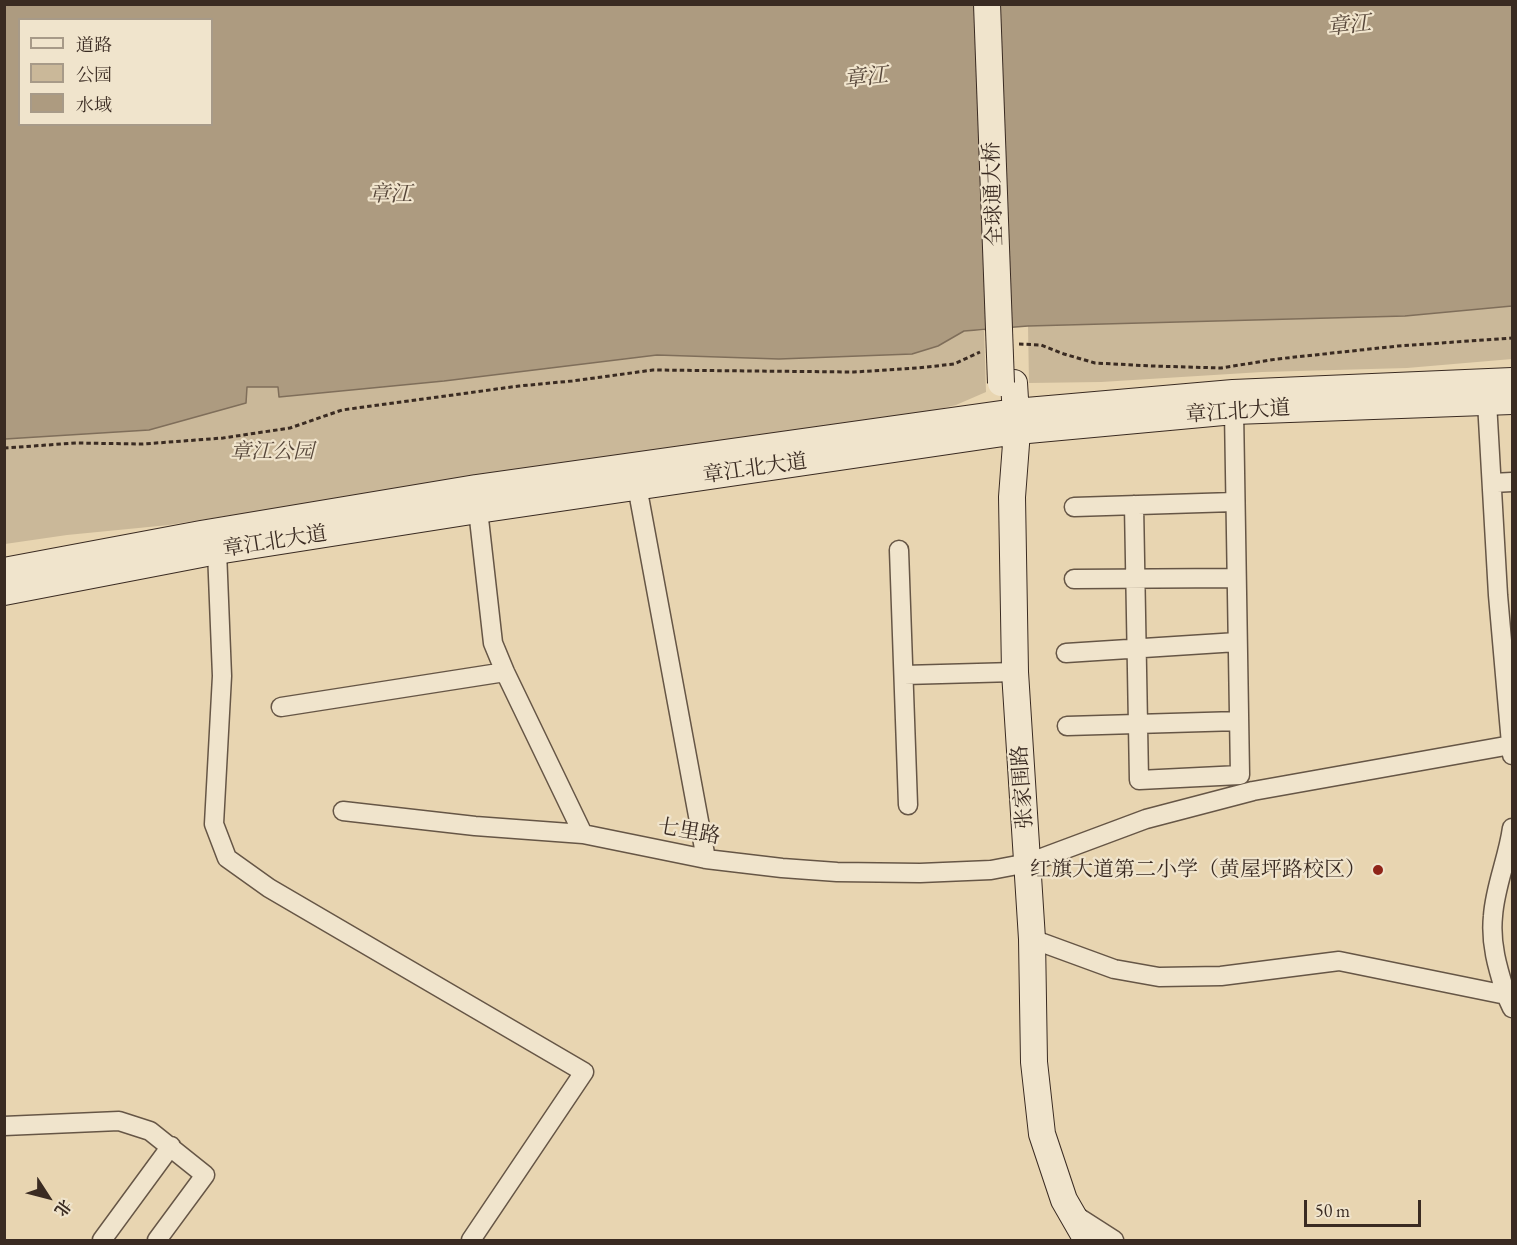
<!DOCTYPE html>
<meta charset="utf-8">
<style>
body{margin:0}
#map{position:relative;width:1517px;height:1245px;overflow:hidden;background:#e8d5b1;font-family:"EB Garamond","Noto Serif SC",serif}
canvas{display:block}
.frame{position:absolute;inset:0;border:6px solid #3a2b22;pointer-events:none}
.legend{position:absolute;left:18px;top:18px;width:195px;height:108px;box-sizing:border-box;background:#f0e4cc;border:2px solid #a79a88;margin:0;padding:8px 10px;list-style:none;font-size:18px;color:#3a2b22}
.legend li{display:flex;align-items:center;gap:12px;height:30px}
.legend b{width:30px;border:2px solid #a79a88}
.north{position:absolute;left:18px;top:1167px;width:60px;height:60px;-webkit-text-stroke:4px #f0e4cc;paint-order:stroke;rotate:126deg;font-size:16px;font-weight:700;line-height:24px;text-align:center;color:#3a2b22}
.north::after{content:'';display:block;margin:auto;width:21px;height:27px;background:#3a2b22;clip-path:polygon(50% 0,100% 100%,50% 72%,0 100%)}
.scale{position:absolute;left:1304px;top:1200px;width:117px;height:27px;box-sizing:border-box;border:3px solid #3a2b22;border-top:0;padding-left:8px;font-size:18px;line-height:21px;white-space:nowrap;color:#3a2b22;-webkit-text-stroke:4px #f0e4cc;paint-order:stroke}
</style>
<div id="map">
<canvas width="1517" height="1245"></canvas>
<div class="frame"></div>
<ul class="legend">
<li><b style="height:8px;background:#f0e4cc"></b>道路</li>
<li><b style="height:16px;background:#cab899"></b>公园</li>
<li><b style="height:16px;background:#ad9b80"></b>水域</li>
</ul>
<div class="north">北</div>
<div class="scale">50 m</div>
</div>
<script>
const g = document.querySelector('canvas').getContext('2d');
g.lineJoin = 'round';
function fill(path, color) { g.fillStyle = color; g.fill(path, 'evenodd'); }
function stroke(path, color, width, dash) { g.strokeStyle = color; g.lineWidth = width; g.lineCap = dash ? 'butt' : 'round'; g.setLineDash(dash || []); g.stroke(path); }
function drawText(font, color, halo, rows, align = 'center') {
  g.font = font + ' "EB Garamond","Noto Serif SC",serif'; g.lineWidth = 4.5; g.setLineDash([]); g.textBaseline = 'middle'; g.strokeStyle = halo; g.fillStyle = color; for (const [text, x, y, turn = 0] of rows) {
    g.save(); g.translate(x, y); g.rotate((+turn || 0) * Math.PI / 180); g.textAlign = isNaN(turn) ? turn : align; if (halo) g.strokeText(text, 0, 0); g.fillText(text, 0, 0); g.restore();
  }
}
const green = new Path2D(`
 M 1512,306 L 1512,359 L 1407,368 L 1262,372 L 1101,382 L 1029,383 L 1028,326 L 1405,316 Z
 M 964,331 L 984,331 L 986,392 L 956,405 L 912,416 L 487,475 L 169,525 L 67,535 L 5,544 L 5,439 L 149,430 L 247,387 L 279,387 L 279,397 L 444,381 L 657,355 L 779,359 L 938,346 Z`);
const water = new Path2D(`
 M 5,5 L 1512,5 L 1512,306 L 1405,316 L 1028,326 L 964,331 L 938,346 L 912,354 L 779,359 L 657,355 L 444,381 L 279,397 L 278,387 L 247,387 L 246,403 L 149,430 L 5,439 ZM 20,20 L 212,20 L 212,124 L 20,124 Z`);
const path = new Path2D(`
 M 1019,344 L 1041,345 L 1064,354 L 1095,363 L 1152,366 L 1221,368 L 1277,359 L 1398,346 L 1512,338
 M 4,448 L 76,443 L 143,444 L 223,438 L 290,428 L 342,410 L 519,386 L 572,381 L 653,370 L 854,372 L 918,368 L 954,364 L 980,352`);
const minor = new Path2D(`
 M 1487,402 L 1498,595 L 1512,755
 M 1492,483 L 1512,482
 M 637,486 L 706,859
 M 1134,505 L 1139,780 L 1240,775 L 1234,411
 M 1074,507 L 1234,502
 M 478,510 L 493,643 L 505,672 L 583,834
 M 899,550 L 908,805
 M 217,551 L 222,676 L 214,824 L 227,858 L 269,888 L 584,1072 L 471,1240
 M 1074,579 L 1236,578
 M 1066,653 L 1237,642
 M 904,675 L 1015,672
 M 281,707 L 505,672
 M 1067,726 L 1239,721
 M 343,811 L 475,826 L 583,834 L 706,859 L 782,868 L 837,872 L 920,873 L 991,870 L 1028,863 L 1146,819 L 1253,791 L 1511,745
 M 1032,939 L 1114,969 L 1159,977 L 1221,976 L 1339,961 L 1506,995 L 1512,1008
 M 1506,995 C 1498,969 1490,944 1493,916 C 1495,886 1508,858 1512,828
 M 4,1126 L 119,1121 L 150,1131 L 205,1175 L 157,1240
 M 1075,1215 L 1114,1240
 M 102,1240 L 171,1146`);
const secondary = new Path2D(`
 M 1014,383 L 1017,431 L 1012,497 L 1015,672 L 1032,939 L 1034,1062 L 1042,1134 L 1064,1200 L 1087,1240
 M 4,571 L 201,534 L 476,488 L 1015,412 L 1233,393 L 1512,381
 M 4,592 L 217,551 L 478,510 L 1017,431 L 1234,411 L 1512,401`);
const secondaryBridge = new Path2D(`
 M 987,4 L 1001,383`);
const markers = [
 [1378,870,6,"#8f2418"]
];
const streetNames = [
 ["全球通大桥",994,194,-92],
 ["章江北大道",1238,412,-4],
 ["章江北大道",755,469,-8],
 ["章江北大道",275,542,-9],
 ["张家围路",1023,787,-94],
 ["七里路",689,832,10]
];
const parkNames = [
 ["章江公园",272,452]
];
const poiNames = [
 ["红旗大道第二小学（黄屋坪路校区）",1366,870]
];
const waterNames = [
 ["章江",1349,26,-6],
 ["章江",866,78,-6],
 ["章江",390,195]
];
fill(green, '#cab899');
fill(water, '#ad9b80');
stroke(water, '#7f6e5a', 1.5);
stroke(minor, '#665646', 21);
stroke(secondary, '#3a2b22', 28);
stroke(path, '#3a2b22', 3, [4.5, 3]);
stroke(minor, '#f0e4cc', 18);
stroke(secondary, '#f0e4cc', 26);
stroke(secondaryBridge, '#3a2b22', 28, []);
stroke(secondaryBridge, '#f0e4cc', 26);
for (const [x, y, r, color] of markers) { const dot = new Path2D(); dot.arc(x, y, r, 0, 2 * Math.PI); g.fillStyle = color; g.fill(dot); stroke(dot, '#f0e4cc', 2); }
drawText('21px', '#3a2b22', '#f0e4cc', streetNames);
drawText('italic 21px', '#57473a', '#f0e4cc', parkNames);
drawText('21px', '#3a2b22', '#f0e4cc', poiNames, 'right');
drawText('italic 22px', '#57473a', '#f0e4cc', waterNames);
</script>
